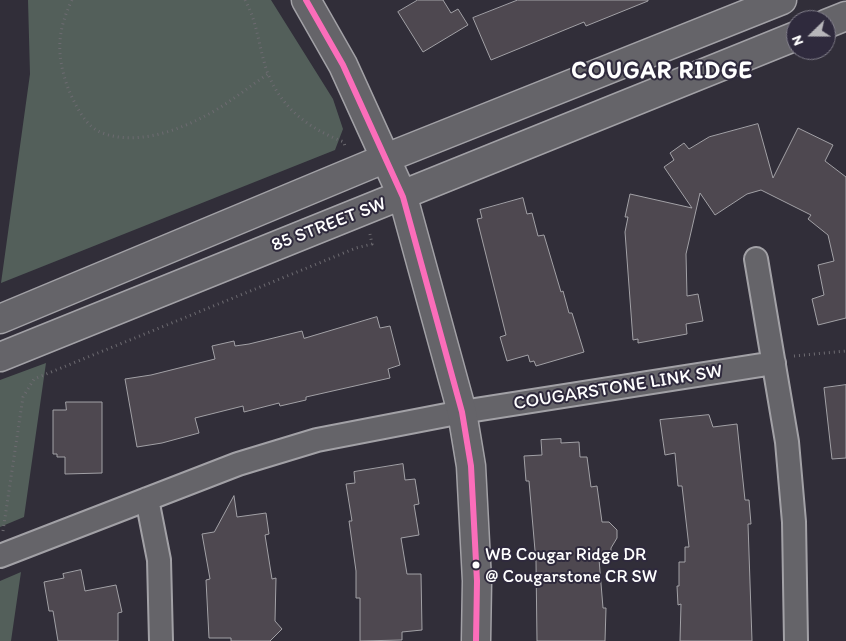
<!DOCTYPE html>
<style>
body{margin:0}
#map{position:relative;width:846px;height:641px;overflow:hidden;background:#312e39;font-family:Itim,sans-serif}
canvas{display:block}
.north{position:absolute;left:786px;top:10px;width:50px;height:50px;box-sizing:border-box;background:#2f2a3d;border:1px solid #827f8b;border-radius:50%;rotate:248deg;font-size:14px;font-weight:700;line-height:20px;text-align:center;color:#fff}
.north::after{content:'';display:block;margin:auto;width:18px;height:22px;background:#b7b6ba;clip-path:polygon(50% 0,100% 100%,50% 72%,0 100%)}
</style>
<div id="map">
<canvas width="846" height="641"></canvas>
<div class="north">N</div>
</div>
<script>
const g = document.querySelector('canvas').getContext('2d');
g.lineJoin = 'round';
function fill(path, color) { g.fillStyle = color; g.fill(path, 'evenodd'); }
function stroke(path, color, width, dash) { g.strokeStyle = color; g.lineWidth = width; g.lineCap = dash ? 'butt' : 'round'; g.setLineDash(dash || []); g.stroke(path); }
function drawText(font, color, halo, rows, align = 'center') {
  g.font = font + ' Itim,sans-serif'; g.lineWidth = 4; g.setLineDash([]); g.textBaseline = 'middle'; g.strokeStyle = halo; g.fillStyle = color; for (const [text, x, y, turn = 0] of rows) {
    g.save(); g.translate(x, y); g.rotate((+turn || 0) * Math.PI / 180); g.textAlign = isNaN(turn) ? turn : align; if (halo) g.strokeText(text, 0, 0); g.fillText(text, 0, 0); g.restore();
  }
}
const green = new Path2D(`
 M 28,0 L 271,0 L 333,99 L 343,129 L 335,150 L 1,283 L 30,74 Z
 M 46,363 L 24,517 L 0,527 L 0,380 Z
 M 21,572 L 11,641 L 0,641 L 0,581 Z`);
const building = new Path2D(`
 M 418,0 L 443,0 L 451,13 L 458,9 L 468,25 L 423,52 L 398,12 Z
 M 518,0 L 648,0 L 648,1 L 586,26 L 584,22 L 491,60 L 473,18 Z
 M 758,124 L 773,178 L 798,128 L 833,145 L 825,161 L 846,177 L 846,318 L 818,325 L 812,299 L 824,295 L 818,265 L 834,261 L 828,235 L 808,219 L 811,215 L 761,190 L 747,194 L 715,215 L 700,193 L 686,254 L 687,296 L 698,294 L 703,321 L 686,324 L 687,334 L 638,343 L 638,339 L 633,340 L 625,232 L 628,217 L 625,217 L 630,194 L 692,208 L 664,167 L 674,160 L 670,153 L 684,143 L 689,149 L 709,137 Z
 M 523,198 L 527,214 L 532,213 L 538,236 L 544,235 L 561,292 L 563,291 L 569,313 L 572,313 L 584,352 L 536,366 L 534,361 L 530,362 L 528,355 L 507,361 L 500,337 L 506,335 L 477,219 L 482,218 L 480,210 Z
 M 377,317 L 380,328 L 390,326 L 400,365 L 388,369 L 390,378 L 306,397 L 306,400 L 280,406 L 279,403 L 244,412 L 243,406 L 195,418 L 199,433 L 162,443 L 137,447 L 125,379 L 151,375 L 215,359 L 212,346 L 234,341 L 235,346 L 249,344 L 302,331 L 304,338 Z
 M 846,385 L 846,458 L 832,459 L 824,388 Z
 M 66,402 L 102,402 L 102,473 L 65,474 L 65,457 L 57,457 L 57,454 L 53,454 L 53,410 L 66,410 Z
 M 709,415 L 713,427 L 737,424 L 745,500 L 749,500 L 751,524 L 748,524 L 752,641 L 680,641 L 681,604 L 678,605 L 677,586 L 679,586 L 679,562 L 685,562 L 685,547 L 689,547 L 682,486 L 678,486 L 675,453 L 665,455 L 660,420 Z
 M 561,439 L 561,443 L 579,442 L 580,457 L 587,457 L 591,487 L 597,486 L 602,522 L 609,522 L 617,530 L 617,538 L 611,548 L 611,558 L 599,559 L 603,608 L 606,608 L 605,641 L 537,641 L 536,562 L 529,481 L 526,481 L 524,456 L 542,455 L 541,440 Z
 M 403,464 L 405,480 L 415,479 L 419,504 L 414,505 L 419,535 L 401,538 L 407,574 L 421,574 L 422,630 L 402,632 L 402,640 L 360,641 L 360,598 L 356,598 L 356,571 L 349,521 L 352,521 L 346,484 L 355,483 L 354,472 Z
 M 234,496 L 237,517 L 266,513 L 269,534 L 265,535 L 272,579 L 276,578 L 275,621 L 282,629 L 270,641 L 231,641 L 231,638 L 209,638 L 206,580 L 210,579 L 202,534 L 214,532 Z
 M 81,570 L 85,591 L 116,585 L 122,612 L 118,613 L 118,641 L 58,641 L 53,611 L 49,611 L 44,582 L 64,578 L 63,574 Z`);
const path = new Path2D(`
 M 72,0 C 57,31 56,55 68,88 C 74,102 83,123 98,131 C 131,147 175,132 205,116 C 227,105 247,88 268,74
 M 245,0 C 258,23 259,50 268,74 C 283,110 310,129 344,142 L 345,147
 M 794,356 L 846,351
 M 3,531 L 23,397 L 34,379 L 356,248 L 372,244 L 370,234`);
const minor = new Path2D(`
 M 756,259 L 787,442 L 794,522 L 796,641
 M 147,499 L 159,560 L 161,641
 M 0,556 L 238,464 L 317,440 L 462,412 L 774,363`);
const tertiary = new Path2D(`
 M 306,0 L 343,65 L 403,197 L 462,412 L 471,466 L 477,581 L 476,641
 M 826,24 L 846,16
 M 0,319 L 386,158 L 782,0
 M 0,357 L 796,36`);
const bus1 = new Path2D(`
 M 306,0 L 343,65 L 403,197 L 462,412 L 471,466 L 477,581 L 476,641`);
const markers = [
 [476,565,4.5,"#fff"]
];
const busNames = [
 ["WB Cougar Ridge DR",485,555],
 ["@ Cougarstone CR SW",485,577]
];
const streetNames = [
 ["85 STREET SW",329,225,-21],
 ["COUGARSTONE LINK SW",618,388,-9]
];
const districtNames = [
 ["COUGAR RIDGE",662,72]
];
fill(green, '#535f5a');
fill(building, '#4e4850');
stroke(building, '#a2a1a6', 1);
stroke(minor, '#a2a1a6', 26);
stroke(tertiary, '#a2a1a6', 31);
stroke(path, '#6d6b71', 3, [1, 4]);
stroke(minor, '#656469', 22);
stroke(tertiary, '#656469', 28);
stroke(bus1, '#fb6dba', 6);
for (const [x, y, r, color] of markers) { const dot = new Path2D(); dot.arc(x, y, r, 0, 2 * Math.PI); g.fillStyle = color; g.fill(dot); stroke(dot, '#2f2a3d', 2); }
drawText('18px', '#fff', '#2f2a3d', busNames, 'left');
drawText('19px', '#fff', '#2f2a3d', streetNames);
g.letterSpacing = '1px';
drawText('bold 24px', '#fff', '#2f2a3d', districtNames);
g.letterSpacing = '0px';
</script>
